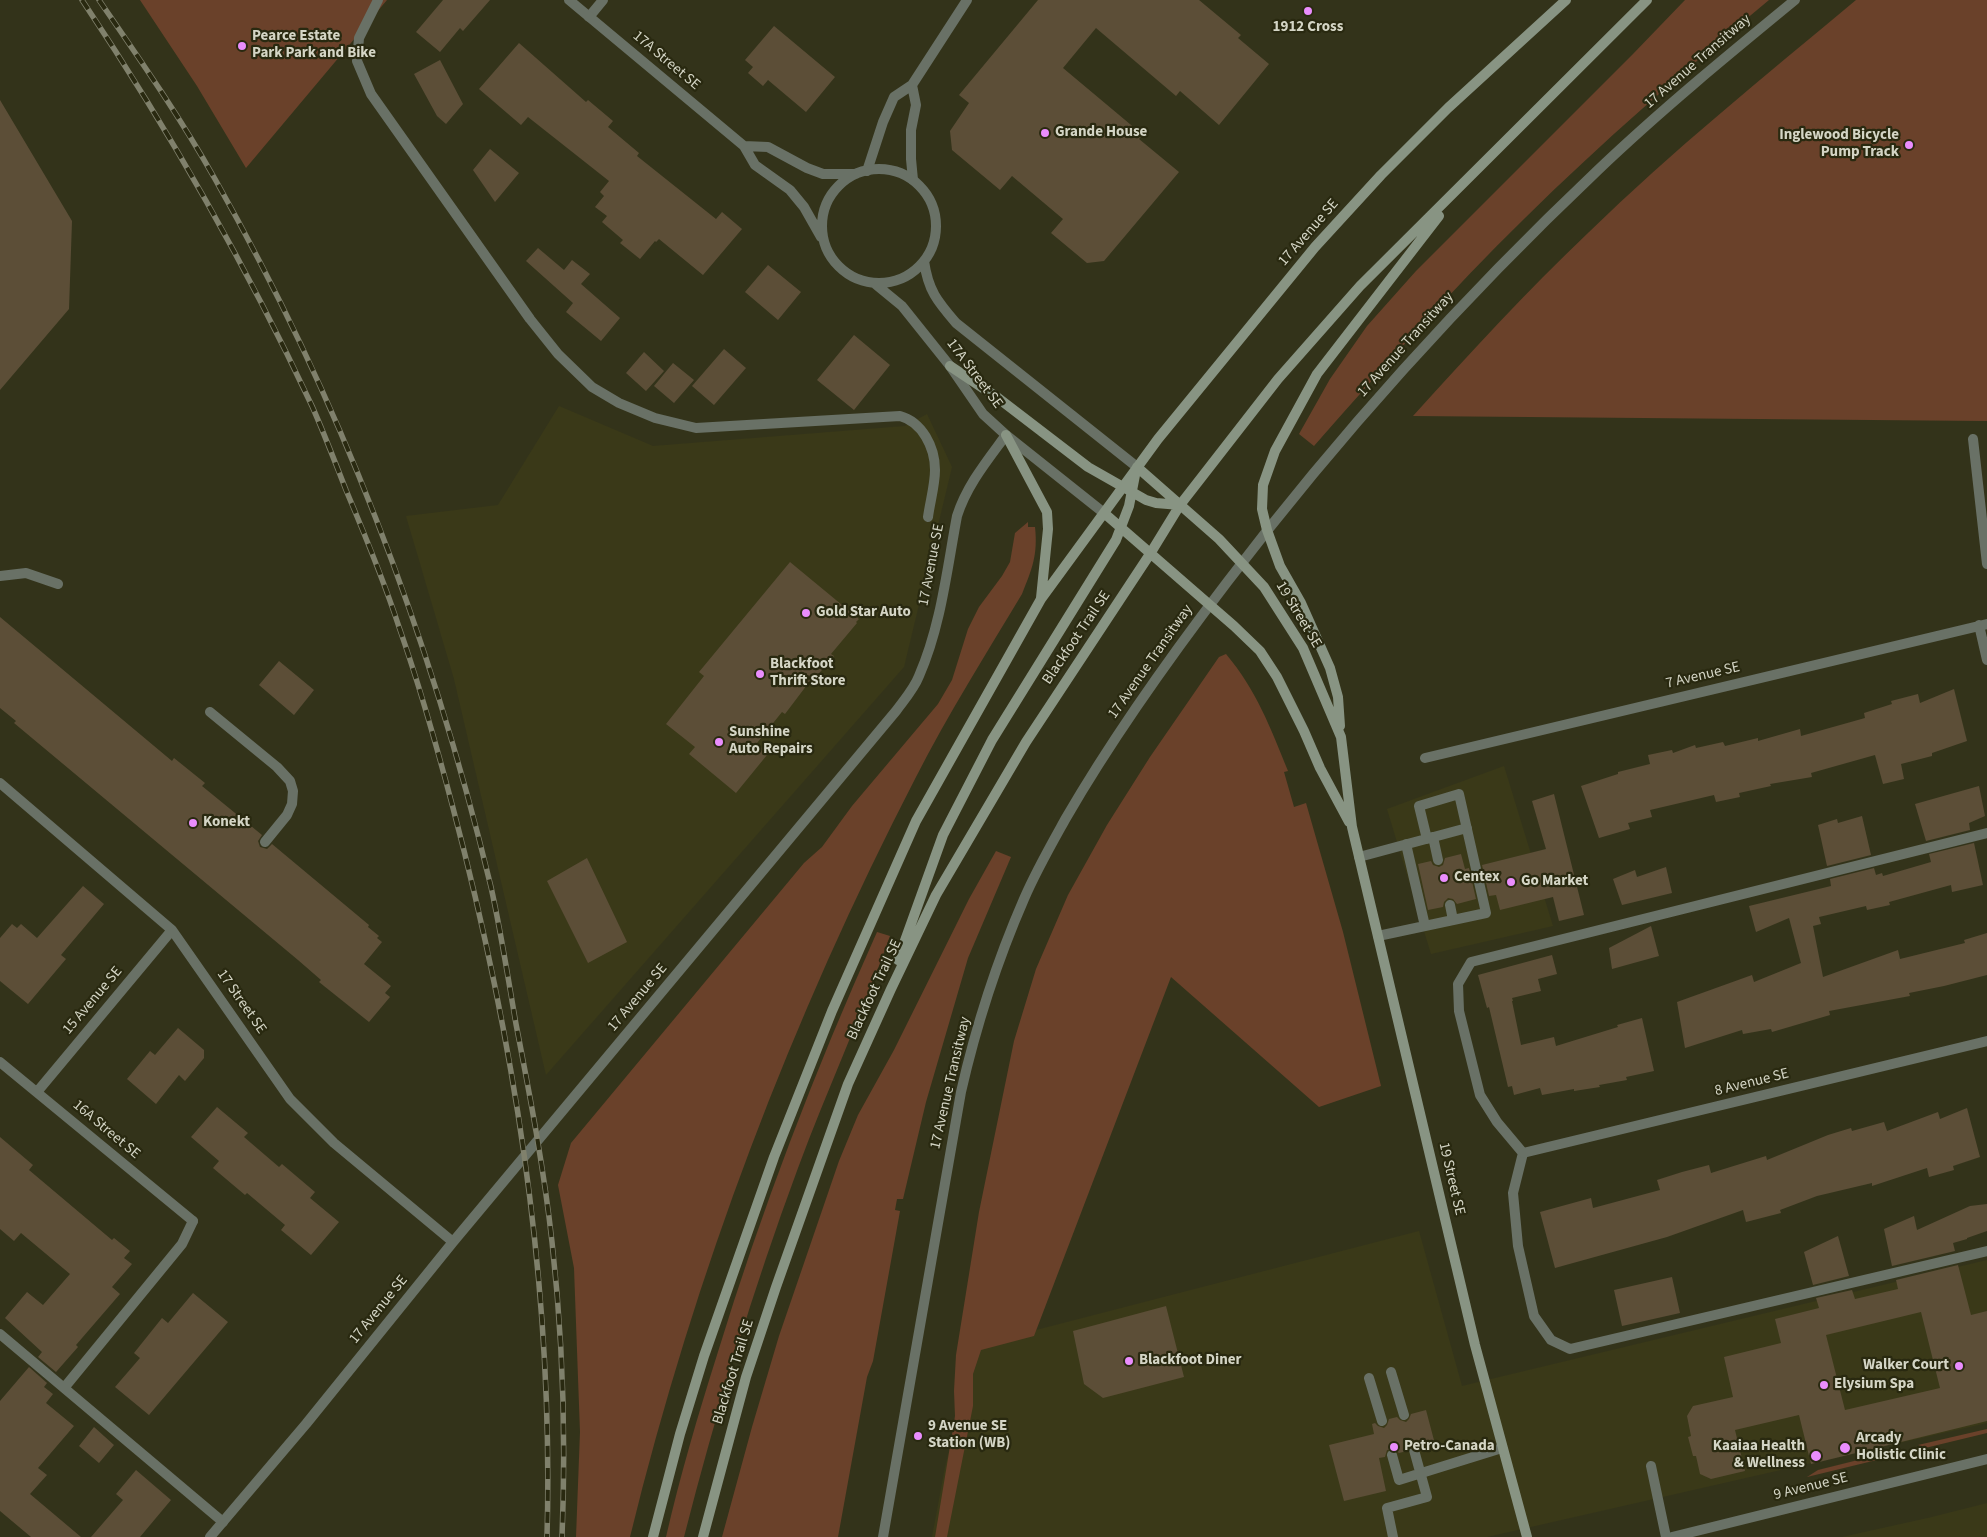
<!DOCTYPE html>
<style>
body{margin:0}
canvas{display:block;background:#33331a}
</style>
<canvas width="1987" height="1537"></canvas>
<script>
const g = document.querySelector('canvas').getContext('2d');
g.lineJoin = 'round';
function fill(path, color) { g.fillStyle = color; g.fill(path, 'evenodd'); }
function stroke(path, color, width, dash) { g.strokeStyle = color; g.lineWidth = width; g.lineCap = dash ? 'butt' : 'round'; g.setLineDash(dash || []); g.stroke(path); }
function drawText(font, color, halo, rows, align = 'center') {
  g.font = font + ' "Source Sans 3",sans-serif'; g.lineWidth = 4.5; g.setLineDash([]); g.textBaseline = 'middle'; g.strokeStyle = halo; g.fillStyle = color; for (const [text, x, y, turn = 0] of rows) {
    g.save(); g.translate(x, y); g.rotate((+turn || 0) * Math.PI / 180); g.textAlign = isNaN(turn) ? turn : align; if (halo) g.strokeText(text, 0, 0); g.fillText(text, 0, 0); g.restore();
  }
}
const built = new Path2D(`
 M 559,406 L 653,446 L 905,426 L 927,414 L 952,467 L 904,667 L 546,1075 L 454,679 L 406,516 L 498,505 Z
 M 1504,766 L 1553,926 L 1431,954 L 1387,809 Z
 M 1419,1231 L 1462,1386 L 1987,1260 L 1987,1423 L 1487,1537 L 932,1537 L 945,1467 L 971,1363 L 982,1344 Z
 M 1987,1503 L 1987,1537 L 1842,1537 L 1932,1517 Z`);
const green = new Path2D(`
 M 140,0 L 387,0 L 246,168 L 197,86 Z
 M 1685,0 L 1769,0 C 1685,70 1602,142 1524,219 C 1450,291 1382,369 1314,446 L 1299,434 L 1330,379 L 1367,326 L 1416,271 L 1633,54 Z
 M 1856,0 L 1987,0 L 1987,421 L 1413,416 C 1469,354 1527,291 1588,233 C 1673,150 1765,76 1856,0 Z
 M 1028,522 L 1028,527 L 1035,527 C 1038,555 1032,569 1022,594 C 986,654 948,714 916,777 C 791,1019 695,1272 630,1537 L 576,1537 L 580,1432 L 574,1268 L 558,1185 L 571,1143 L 804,863 L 822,847 L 852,806 L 938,704 L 952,680 L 968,629 L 979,607 L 1002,576 L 1010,562 L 1015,533 Z
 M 1226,654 C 1257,691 1270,727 1288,771 L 1284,772 L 1294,807 L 1306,803 L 1343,932 L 1381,1086 L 1319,1107 L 1171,977 L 1034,1336 L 981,1350 L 973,1374 L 973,1406 L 947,1537 L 935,1537 L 955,1416 L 954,1391 L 956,1355 L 979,1212 L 1014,1041 L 1036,969 L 1068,895 L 1107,825 L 1150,757 L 1219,657 Z
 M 996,851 L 1011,857 L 968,958 L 926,1102 L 903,1199 L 897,1199 L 895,1210 L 900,1211 L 873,1361 L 867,1377 L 838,1537 L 722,1537 L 752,1427 L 779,1336 L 839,1161 L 858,1115 L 894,1050 L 969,899 Z
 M 877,932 L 890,936 C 862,1014 827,1090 798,1168 C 753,1289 716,1412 684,1537 L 666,1537 C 680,1476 698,1415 717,1355 C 761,1211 815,1070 877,932 Z
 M 1987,1429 L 1987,1433 L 1925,1448 L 1918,1445 Z
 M 1890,1452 L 1889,1457 L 1807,1477 L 1818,1470 Z`);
const building = new Path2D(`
 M 443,0 L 490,0 L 463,31 L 460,28 L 440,52 L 416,32 Z
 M 1038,0 L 1199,0 L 1241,35 L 1238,38 L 1269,64 L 1219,125 L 1180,91 L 1176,96 L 1096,28 L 1063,68 L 1143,135 L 1139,139 L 1179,172 L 1104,261 L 1087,263 L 1051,233 L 1063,219 L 1012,176 L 1000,190 L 952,150 L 950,131 L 969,103 L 959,95 Z
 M 774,26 L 835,77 L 806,112 L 768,80 L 763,86 L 748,73 L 753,67 L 745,60 Z
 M 519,43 L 586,102 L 588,100 L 613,121 L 608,127 L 639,153 L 637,156 L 716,219 L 722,212 L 742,229 L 703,275 L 659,239 L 656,242 L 655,241 L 640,259 L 620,243 L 623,240 L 602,222 L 607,216 L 595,207 L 604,196 L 600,192 L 609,181 L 528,117 L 521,125 L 479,89 Z
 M 440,60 L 463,104 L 446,124 L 437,116 L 414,74 Z
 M 0,100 L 72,221 L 69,309 L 0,390 Z
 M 490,149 L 519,173 L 495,202 L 473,170 Z
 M 538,248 L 564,270 L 572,260 L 590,274 L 581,284 L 620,318 L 601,341 L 566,312 L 573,303 L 526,261 Z
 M 768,265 L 801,292 L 778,320 L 745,292 Z
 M 854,335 L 890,365 L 854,410 L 817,380 Z
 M 724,349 L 746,368 L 714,405 L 692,386 Z
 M 644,352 L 664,371 L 646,391 L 626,373 Z
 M 673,363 L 694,380 L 674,403 L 654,386 Z
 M 790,562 L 859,619 L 856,622 L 857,623 L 831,654 L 834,656 L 815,678 L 813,677 L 785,714 L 782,712 L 757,743 L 764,750 L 763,751 L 767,755 L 736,793 L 689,754 L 695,747 L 666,724 L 704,676 L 699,672 Z
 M 0,617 L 172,761 L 174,758 L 205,783 L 202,786 L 262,835 L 258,841 L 260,847 L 267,849 L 272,844 L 369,925 L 368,927 L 379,936 L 377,938 L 382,942 L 364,964 L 391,986 L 385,993 L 390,997 L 369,1022 L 319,982 L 321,980 L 298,960 L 14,723 L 16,721 L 0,708 Z
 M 279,661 L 314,690 L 294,715 L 259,685 Z
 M 1954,689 L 1967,741 L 1932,753 L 1932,756 L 1901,764 L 1904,779 L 1883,784 L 1875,755 L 1811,773 L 1812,777 L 1770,784 L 1771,786 L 1739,793 L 1740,797 L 1716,802 L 1714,795 L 1650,810 L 1652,817 L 1628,823 L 1630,829 L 1599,838 L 1581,786 L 1618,774 L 1618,772 L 1650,764 L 1648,755 L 1672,750 L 1673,753 L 1695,745 L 1696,748 L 1723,742 L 1725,746 L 1758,738 L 1758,741 L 1800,729 L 1801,736 L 1865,718 L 1864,713 L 1892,704 L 1891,701 L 1918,694 L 1920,703 Z
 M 1979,786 L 1985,816 L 1969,823 L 1970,830 L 1926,841 L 1915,804 Z
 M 1554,794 L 1584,915 L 1559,921 L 1553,897 L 1500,910 L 1496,895 L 1489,896 L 1482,865 L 1546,849 L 1532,801 Z
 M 1862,816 L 1871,855 L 1827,866 L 1818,825 L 1837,819 L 1838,823 Z
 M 1974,843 L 1983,885 L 1952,892 L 1951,885 L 1889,902 L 1890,905 L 1867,910 L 1866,906 L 1819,917 L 1821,924 L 1813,926 L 1823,977 L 1898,950 L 1900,959 L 1965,943 L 1964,940 L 1987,933 L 1987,975 L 1944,986 L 1909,993 L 1910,996 L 1829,1011 L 1830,1015 L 1772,1032 L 1771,1029 L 1743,1034 L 1742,1030 L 1685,1048 L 1677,1002 L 1752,975 L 1754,982 L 1801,963 L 1789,918 L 1756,932 L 1749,906 L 1831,886 L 1830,879 L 1874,868 L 1876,875 L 1882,873 L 1883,876 L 1931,862 L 1929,854 Z
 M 1461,854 L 1465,869 L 1469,868 L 1476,899 L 1457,904 L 1453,899 L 1448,898 L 1444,902 L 1443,907 L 1428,910 L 1418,864 L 1431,861 L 1433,865 L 1439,867 L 1443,865 L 1445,858 Z
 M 587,858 L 627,942 L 588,963 L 547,881 Z
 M 1666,867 L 1672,893 L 1622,905 L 1613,879 L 1635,870 L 1637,877 Z
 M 83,886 L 104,904 L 61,955 L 66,959 L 28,1004 L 0,981 L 0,938 L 12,924 L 17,928 L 21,924 L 37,938 Z
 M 1651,926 L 1659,956 L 1612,969 L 1609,948 Z
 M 1552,955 L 1557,974 L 1538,979 L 1541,991 L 1512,998 L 1513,1001 L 1512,1001 L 1521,1045 L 1554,1037 L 1556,1046 L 1618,1027 L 1617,1025 L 1642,1018 L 1654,1071 L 1626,1077 L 1627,1080 L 1599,1085 L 1600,1087 L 1574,1091 L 1574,1089 L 1542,1095 L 1540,1088 L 1514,1095 L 1512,1086 L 1508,1087 L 1489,1007 L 1487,1008 L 1478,975 Z
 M 178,1028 L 204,1050 L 204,1058 L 185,1081 L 179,1075 L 156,1104 L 127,1079 L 150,1051 L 155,1055 Z
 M 217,1107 L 248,1133 L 244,1137 L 279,1167 L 282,1164 L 315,1192 L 310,1198 L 339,1222 L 311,1255 L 281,1230 L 285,1225 L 247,1193 L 245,1195 L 213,1168 L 219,1161 L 191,1137 Z
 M 1967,1108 L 1980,1157 L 1953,1166 L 1954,1170 L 1929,1177 L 1927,1168 L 1872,1186 L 1872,1183 L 1817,1196 L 1780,1210 L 1781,1213 L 1746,1222 L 1743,1210 L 1667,1237 L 1555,1268 L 1540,1212 L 1591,1198 L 1593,1208 L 1660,1190 L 1657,1180 L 1682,1172 L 1709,1165 L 1711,1173 L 1766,1156 L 1767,1160 L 1828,1135 L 1851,1128 L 1852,1131 L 1884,1122 L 1887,1131 L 1938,1112 L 1940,1119 Z
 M 0,1137 L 33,1165 L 29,1170 L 112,1240 L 114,1238 L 130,1251 L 124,1258 L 132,1264 L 112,1287 L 120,1294 L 76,1345 L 78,1347 L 56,1372 L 38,1357 L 42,1352 L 5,1318 L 27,1292 L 43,1305 L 70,1274 L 21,1233 L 14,1241 L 0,1229 Z
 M 1987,1204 L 1987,1231 L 1967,1238 L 1967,1239 L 1953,1243 L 1955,1251 L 1892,1266 L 1884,1229 L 1914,1216 L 1917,1230 L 1970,1206 Z
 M 1838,1236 L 1849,1276 L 1813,1285 L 1804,1252 Z
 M 1958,1265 L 1971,1315 L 1987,1311 L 1987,1421 L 1811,1464 L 1799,1415 L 1735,1430 L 1745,1471 L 1711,1479 L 1700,1474 L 1696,1456 L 1693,1456 L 1688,1437 L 1691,1436 L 1687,1416 L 1693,1406 L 1733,1397 L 1724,1357 L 1781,1343 L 1775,1319 L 1819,1308 L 1816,1298 L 1852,1290 L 1855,1299 L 1898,1289 L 1896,1280 ZM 1921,1312 L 1940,1388 L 1845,1410 L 1826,1335 Z
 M 1672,1277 L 1680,1313 L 1622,1326 L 1614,1290 Z
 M 193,1293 L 228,1322 L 149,1415 L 115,1387 L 140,1358 L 134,1353 L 162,1318 L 168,1323 Z
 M 1166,1306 L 1184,1377 L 1103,1398 L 1084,1384 L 1073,1331 Z
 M 29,1367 L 47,1383 L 44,1387 L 53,1394 L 46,1403 L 74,1426 L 38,1468 L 47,1475 L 30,1494 L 81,1537 L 31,1537 L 0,1511 L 0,1401 Z
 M 1426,1410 L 1435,1444 L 1420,1448 L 1418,1445 L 1413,1443 L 1409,1446 L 1407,1451 L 1399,1453 L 1394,1449 L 1387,1450 L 1385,1457 L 1379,1458 L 1386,1491 L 1344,1501 L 1329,1445 L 1374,1434 L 1372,1424 L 1375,1423 L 1378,1426 L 1384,1428 L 1387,1425 L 1389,1419 L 1397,1417 L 1400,1420 L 1406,1422 L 1409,1419 L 1411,1414 Z
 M 94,1427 L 114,1445 L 99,1463 L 79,1446 Z
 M 136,1470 L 171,1500 L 140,1537 L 91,1537 L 123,1500 L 116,1494 Z`);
const lane = new Path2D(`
 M 378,0 L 359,38 L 357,61 L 371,94 L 530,319 L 558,354 L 592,387 L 619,403 L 655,418 L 696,428 L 900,416 C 922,422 935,447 935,470 C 935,485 930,502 928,517
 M 589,17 L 603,0
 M 912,85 L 916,105 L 911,130 L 911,159 L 913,180
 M 867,171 L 883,122 L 894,97 L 912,85 L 967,0
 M 1973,439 L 1987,564
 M 0,576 L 26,573 L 58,584
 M 210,712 L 277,767 L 290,781 L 293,791 L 292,804 L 287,815 L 265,842
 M 1987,833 L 1471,962 L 1458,984 L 1459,1011 L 1480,1095 L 1497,1122 L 1523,1153 L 1513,1193 L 1518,1246 L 1534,1316 L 1551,1340 L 1570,1349 L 1987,1251
 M 1433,837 L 1438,860
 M 1406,844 L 1425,926
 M 1359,857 L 1467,828
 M 1450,905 L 1453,920
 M 1378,936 L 1486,913 L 1459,794 L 1419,806 L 1427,839
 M 0,1334 L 223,1522
 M 1391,1372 L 1404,1415
 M 1369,1378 L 1382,1421
 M 64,1388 L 182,1244 L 193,1221
 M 1392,1455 L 1399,1480 L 1502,1448
 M 1651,1466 L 1666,1537
 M 883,1537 L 961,1092 C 976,1026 997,961 1024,899 C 1036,871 1051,845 1066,818 C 1114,735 1170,657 1228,581 C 1340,434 1464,297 1598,170 C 1661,110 1728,55 1795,0
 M 1393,1537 L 1387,1508 L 1427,1497 L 1414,1450`);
const street = new Path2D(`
 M 569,0 L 744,146 L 755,165 L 790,190 L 804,207 L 821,237
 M 744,146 L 768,147 L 807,168 L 823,174 L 856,174
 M822 226a57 57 0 1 1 114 0a57 57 0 1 1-114 0Z
 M 924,261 C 928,290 937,301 956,323 L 1137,467
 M 874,283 L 902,306 L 950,366 L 983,414 L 1006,435 L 1104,513
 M 1979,625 L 1987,660
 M 1425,758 L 1987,624
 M 0,783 L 172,930 L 290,1099 L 334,1143 L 453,1242
 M 0,1062 L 193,1221
 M 37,1092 L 172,930
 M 1523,1153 L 1987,1041
 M 210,1537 L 306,1424 L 453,1242 L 896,711 C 904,700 914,689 919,676 C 941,626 947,569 957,516 C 967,485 987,461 1006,435
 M 1672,1537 L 1987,1459`);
const secondary = new Path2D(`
 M 950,366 L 998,398 L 1088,467 L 1146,500 L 1156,503 L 1180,505
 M 1006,435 L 1047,512 L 1048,529 L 1041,598
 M 1137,467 L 1219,539 L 1264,587 L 1303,648 L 1341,737 L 1352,827 L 1475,1345 L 1527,1537
 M 1104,513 L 1234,626 L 1260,651 L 1277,677 L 1304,731 L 1320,768 L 1349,822
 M 1340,726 L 1338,697 L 1330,668 L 1301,603 L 1280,566 L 1267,530 L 1262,509 L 1263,485 L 1275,451 L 1317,374 L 1439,216
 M 898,960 L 943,835 L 992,740 L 1116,540 L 1129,506 L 1136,470
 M 653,1537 L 680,1434 L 704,1356 L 774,1157 L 832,1011 L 916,821 L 1041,599 L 1158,439 L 1315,247 L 1381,175 L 1448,108 L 1566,0
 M 703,1537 L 746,1377 L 776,1287 L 848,1084 L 891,989 L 936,895 L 1026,742 L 1150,554 L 1180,505 L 1278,379 L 1360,286 L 1647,0`);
const rail = new Path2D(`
 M 82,0 C 169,130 246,265 312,406 C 324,433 335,462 346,490 C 365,535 384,581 399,627 C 420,687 437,747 453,808 C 516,1046 554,1291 547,1537
 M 99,0 C 139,58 180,117 215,179 C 341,402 431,638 491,887 C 501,932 508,978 516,1024 C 530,1096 544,1169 552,1242 C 563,1340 566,1439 562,1537`);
const markers = [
 [1308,11,5,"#ea8dfd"],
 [242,46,5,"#ea8dfd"],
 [1045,133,5,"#ea8dfd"],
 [1909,145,5,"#ea8dfd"],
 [806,613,5,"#ea8dfd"],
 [760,674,5,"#ea8dfd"],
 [719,742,5,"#ea8dfd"],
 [193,823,5,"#ea8dfd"],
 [1444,878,5,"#ea8dfd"],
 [1511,882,5,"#ea8dfd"],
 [1129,1361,5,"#ea8dfd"],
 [1959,1366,5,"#ea8dfd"],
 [1824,1385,5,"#ea8dfd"],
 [918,1436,5,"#ea8dfd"],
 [1394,1447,5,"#ea8dfd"],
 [1845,1448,6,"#ea8dfd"],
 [1816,1456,6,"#ea8dfd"]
];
const poiNames = [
 ["1912 Cross",1308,28,"center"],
 ["Pearce Estate",252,37],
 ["Park Park and Bike",252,54],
 ["Grande House",1055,133],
 ["Inglewood Bicycle",1899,136,"right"],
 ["Pump Track",1899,153,"right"],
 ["Gold Star Auto",816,613],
 ["Blackfoot",770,665],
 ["Thrift Store",770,682],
 ["Sunshine",729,733],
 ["Auto Repairs",729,750],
 ["Konekt",203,823],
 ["Centex",1454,878],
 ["Go Market",1521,882],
 ["Blackfoot Diner",1139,1361],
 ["Walker Court",1949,1366,"right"],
 ["Elysium Spa",1834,1385],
 ["9 Avenue SE",928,1427],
 ["Station (WB)",928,1444],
 ["Arcady",1856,1439],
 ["Holistic Clinic",1856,1456],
 ["Petro-Canada",1404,1447],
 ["Kaaiaa Health",1805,1447,"right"],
 ["& Wellness",1805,1464,"right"]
];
const streetNames = [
 ["17A Street SE",666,61,40],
 ["17 Avenue Transitway",1698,62,-41],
 ["17 Avenue SE",1309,233,-49],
 ["17 Avenue Transitway",1406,345,-48],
 ["17A Street SE",974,374,53],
 ["17 Avenue SE",932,565,-79],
 ["19 Street SE",1298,615,59],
 ["Blackfoot Trail SE",1077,638,-56],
 ["17 Avenue Transitway",1151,662,-55],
 ["7 Avenue SE",1703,676,-13],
 ["Blackfoot Trail SE",875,990,-65],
 ["17 Avenue SE",638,998,-50],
 ["15 Avenue SE",93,1001,-50],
 ["17 Street SE",241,1002,55],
 ["17 Avenue Transitway",951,1083,-77],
 ["8 Avenue SE",1752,1083,-14],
 ["16A Street SE",106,1130,40],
 ["19 Street SE",1451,1179,77],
 ["17 Avenue SE",379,1310,-51],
 ["Blackfoot Trail SE",734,1372,-73],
 ["9 Avenue SE",1811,1487,-14]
];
fill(built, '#3a3918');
fill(green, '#6a412a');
fill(building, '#5c4e37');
stroke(lane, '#697166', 10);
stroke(street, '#697166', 10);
stroke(secondary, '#889483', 10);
stroke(rail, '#80816c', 5.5);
stroke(rail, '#292910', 4, [11]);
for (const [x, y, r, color] of markers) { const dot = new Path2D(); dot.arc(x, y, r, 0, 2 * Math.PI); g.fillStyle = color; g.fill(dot); stroke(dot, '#292910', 2); }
drawText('bold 15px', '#d4d5c5', '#292910', poiNames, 'left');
drawText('15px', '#d4d5c5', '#292910', streetNames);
</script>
